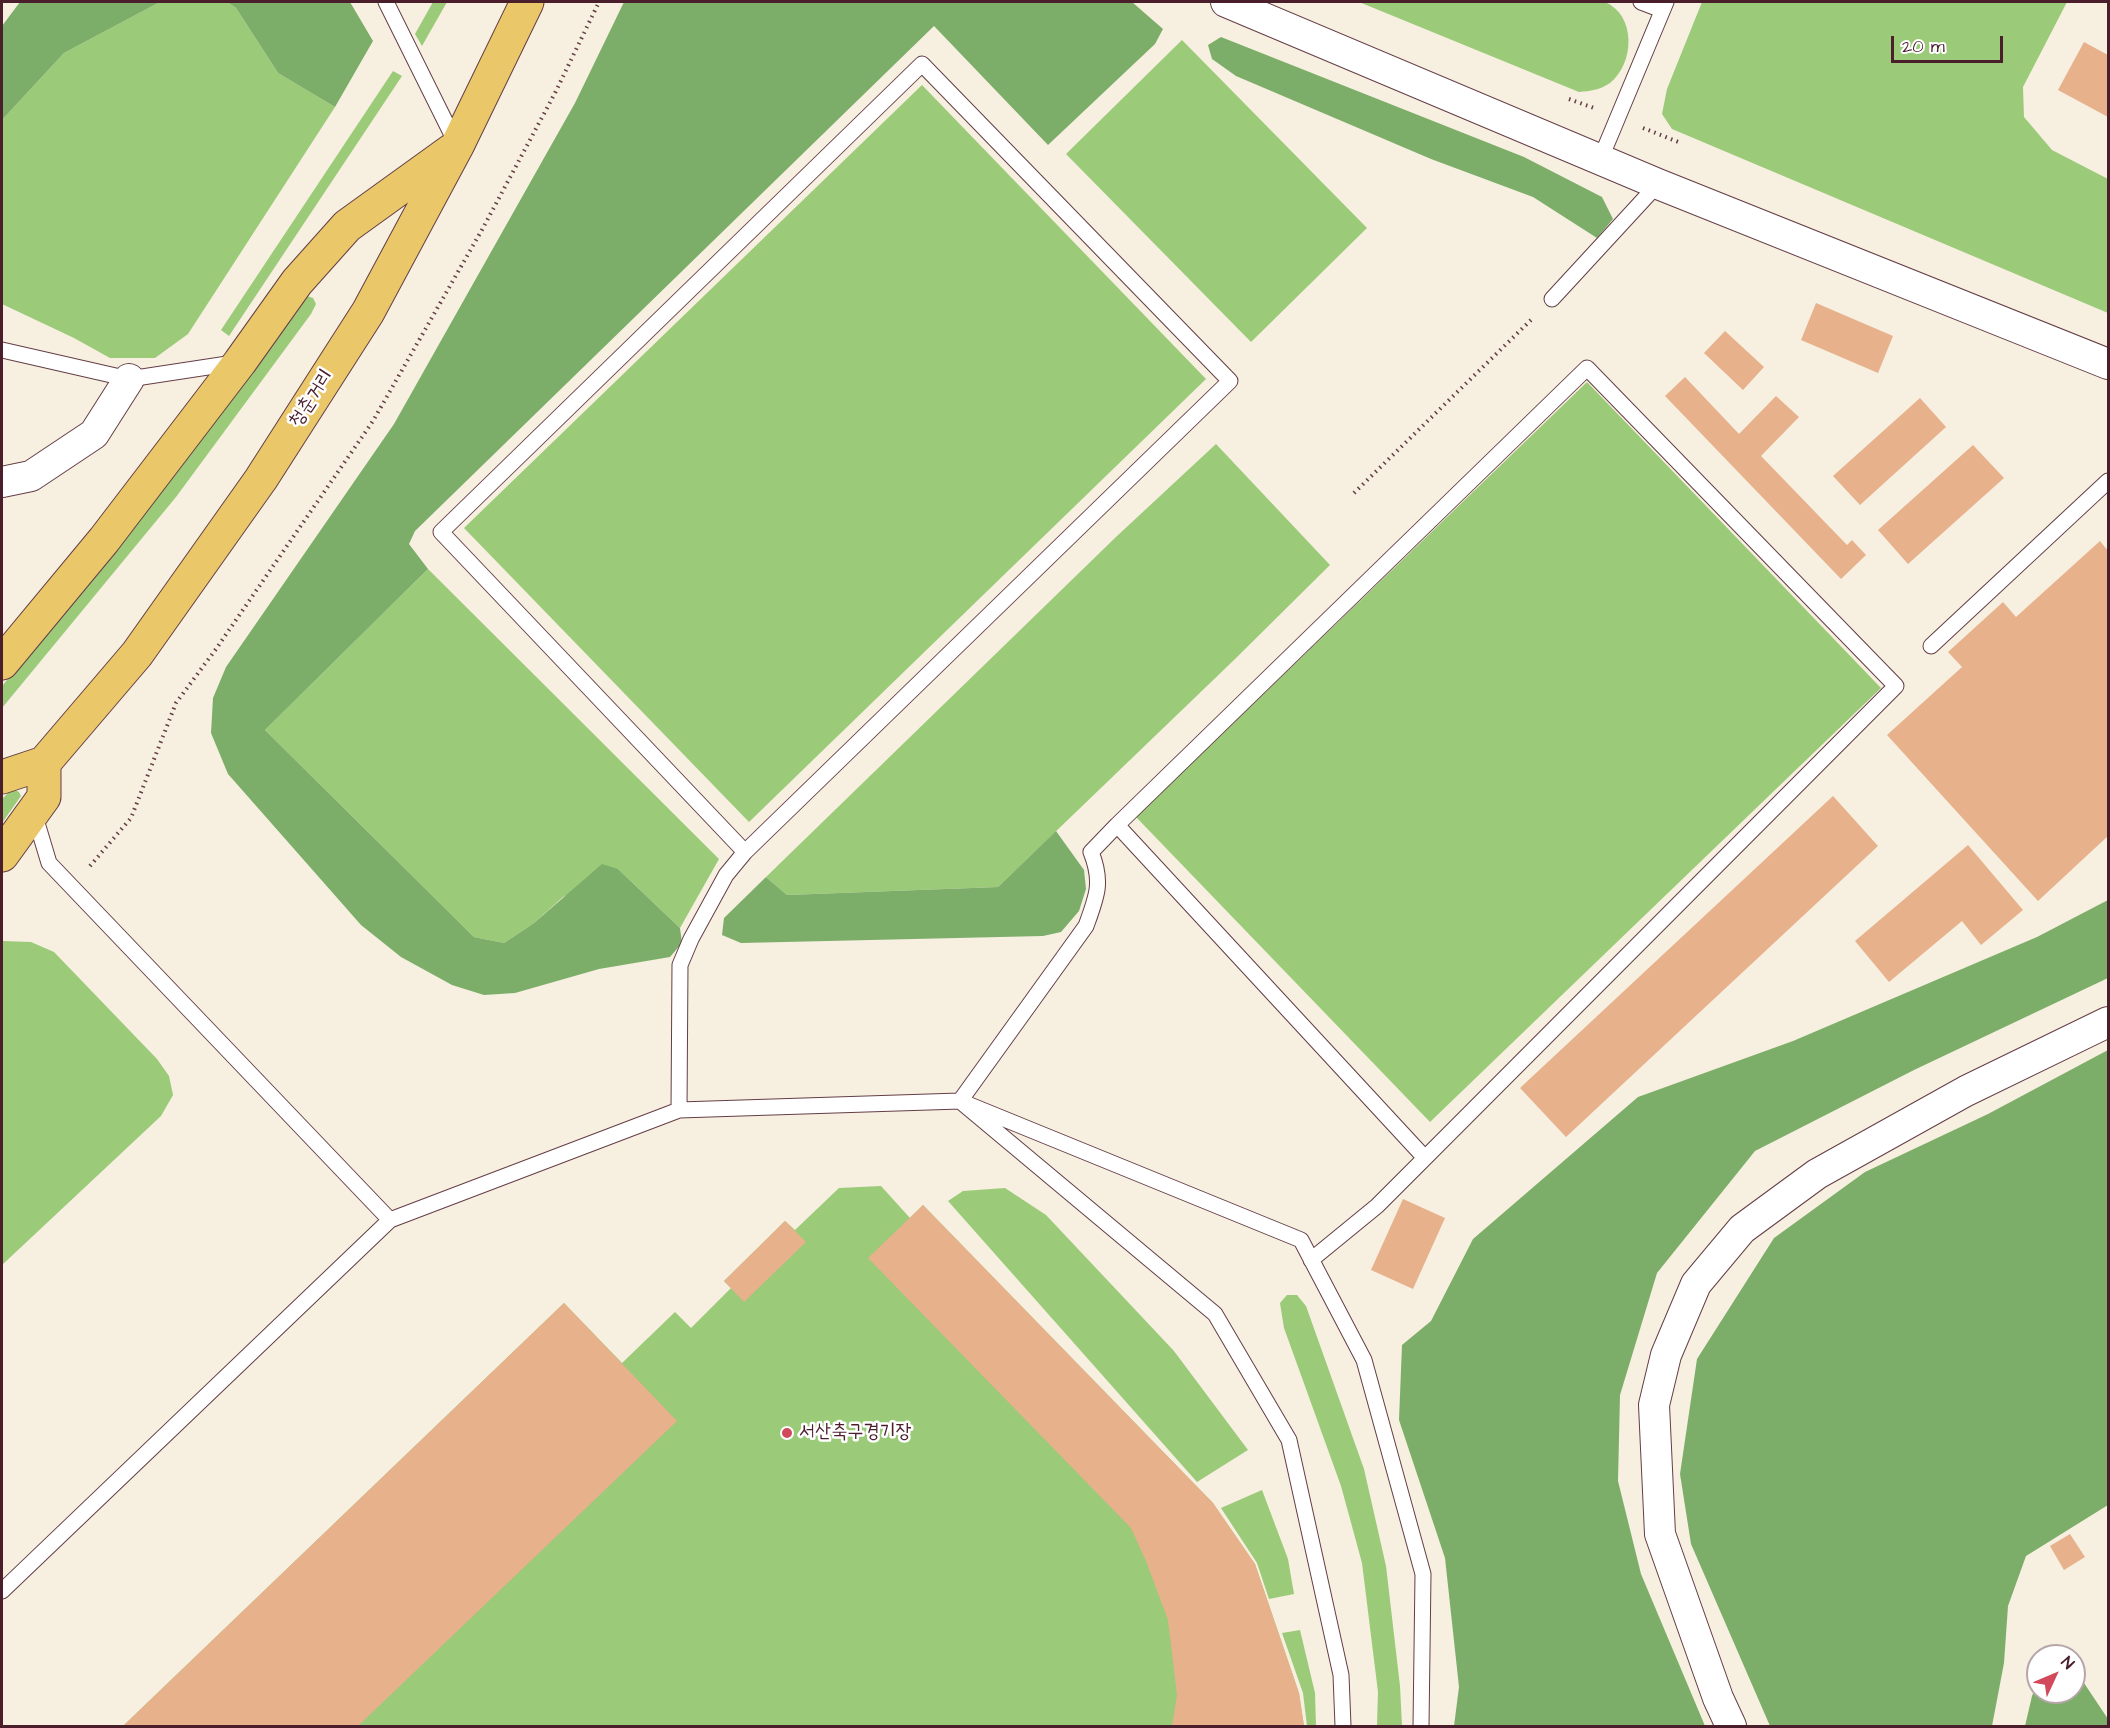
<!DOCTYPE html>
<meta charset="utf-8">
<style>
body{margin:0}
#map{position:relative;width:2110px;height:1728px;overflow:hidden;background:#f7efe0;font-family:"Architects Daughter",sans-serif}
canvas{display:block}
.frame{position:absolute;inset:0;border:3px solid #4a1f2b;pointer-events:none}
.north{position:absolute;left:2026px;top:1644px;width:60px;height:60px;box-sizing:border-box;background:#fff;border:2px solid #b7a5aa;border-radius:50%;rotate:46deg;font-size:16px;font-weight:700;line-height:24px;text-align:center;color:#4a1f2b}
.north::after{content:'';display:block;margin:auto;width:21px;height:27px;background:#d1495b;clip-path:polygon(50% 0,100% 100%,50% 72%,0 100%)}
.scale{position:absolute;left:1891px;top:36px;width:112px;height:27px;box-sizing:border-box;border:3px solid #4a1f2b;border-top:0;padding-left:8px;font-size:18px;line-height:21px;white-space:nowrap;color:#4a1f2b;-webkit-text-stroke:4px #fff;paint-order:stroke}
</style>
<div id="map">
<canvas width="2110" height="1728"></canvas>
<div class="frame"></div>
<div class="north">N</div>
<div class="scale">20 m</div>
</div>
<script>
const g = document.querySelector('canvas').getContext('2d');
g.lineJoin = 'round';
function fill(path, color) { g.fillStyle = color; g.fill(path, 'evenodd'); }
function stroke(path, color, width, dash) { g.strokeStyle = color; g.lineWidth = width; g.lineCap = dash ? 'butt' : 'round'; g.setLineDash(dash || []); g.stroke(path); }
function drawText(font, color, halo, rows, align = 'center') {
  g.font = font + ' "Architects Daughter","Poor Story",sans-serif'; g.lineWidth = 5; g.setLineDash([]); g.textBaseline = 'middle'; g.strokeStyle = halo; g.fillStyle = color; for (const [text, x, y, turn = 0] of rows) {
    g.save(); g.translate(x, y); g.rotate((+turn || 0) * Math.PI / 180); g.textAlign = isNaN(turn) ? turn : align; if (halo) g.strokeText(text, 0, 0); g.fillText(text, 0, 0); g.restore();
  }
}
const green = new Path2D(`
 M 160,2 L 227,2 L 236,8 L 278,73 L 335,107 L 188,334 L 155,358 L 110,358 L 74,338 L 2,304 L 2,120 L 64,53 Z
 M 433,2 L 447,2 L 422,46 L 415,34 Z
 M 1359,2 L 1605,2 C 1636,15 1635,63 1610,83 C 1600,90 1590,91 1579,92 Z
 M 1702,2 L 2067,2 L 2023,87 L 2024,117 L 2052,150 L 2108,179 L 2108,313 L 1672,129 L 1662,114 L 1667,89 Z
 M 1182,40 L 1367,228 L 1251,342 L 1066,154 Z
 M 393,71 L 402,76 L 229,336 L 221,330 Z
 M 922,85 L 1206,379 L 749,822 L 464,528 Z
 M 307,296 L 313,298 L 316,304 L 311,314 L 176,497 L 2,708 L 2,686 L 106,560 Z
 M 1587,382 L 1881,688 L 1430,1122 L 1136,817 Z
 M 1216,444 L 1330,565 L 1234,660 L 998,887 L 787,895 L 766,877 L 1117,536 Z
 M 428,569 L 719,859 L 680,928 L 618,869 L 563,897 L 534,923 L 504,943 L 474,937 L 265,730 Z
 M 15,790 L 19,792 L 21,796 L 2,823 L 2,799 L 8,793 Z
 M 2,941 L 31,942 L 54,952 L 157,1059 L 169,1076 L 173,1095 L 161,1116 L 2,1265 Z
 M 881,1186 L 910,1218 L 923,1205 L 1213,1503 L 1255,1564 L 1299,1693 L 1304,1726 L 123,1726 L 564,1303 L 622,1363 L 675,1312 L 691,1328 L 731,1288 L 724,1281 L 785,1221 L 795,1230 L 839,1188 Z
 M 1005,1188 L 1046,1215 L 1174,1351 L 1248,1450 L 1197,1482 L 948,1201 L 963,1191 Z
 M 1287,1295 L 1297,1295 L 1306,1306 L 1364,1469 L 1386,1566 L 1400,1686 L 1402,1726 L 1377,1726 L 1378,1692 L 1362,1563 L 1341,1486 L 1284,1328 L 1280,1303 Z
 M 1262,1490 L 1288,1559 L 1294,1594 L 1269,1599 L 1257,1563 L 1221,1508 Z
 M 1300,1630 L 1315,1693 L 1316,1726 L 1307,1726 L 1303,1693 L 1282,1633 Z`);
const forest = new Path2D(`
 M 20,2 L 160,2 L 64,53 L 2,120 L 2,26 Z
 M 227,2 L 350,2 L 373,41 L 335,107 L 278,73 L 236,8 Z
 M 624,2 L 1132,2 L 1163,29 L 1155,44 L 1048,145 L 934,26 L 415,531 L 409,544 L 428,569 L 265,730 L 474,937 L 504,943 L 534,923 L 602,864 L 618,869 L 680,928 L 682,943 L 670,957 L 599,969 L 515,993 L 484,995 L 452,985 L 401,957 L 361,925 L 228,774 L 211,733 L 213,698 L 226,667 L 394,424 L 575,103 Z
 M 1221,37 L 1524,157 L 1602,197 L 1613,219 L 1597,238 L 1533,197 L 1431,159 L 1236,76 L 1212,59 L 1208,45 Z
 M 1056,831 L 1084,870 L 1086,889 L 1079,911 L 1061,932 L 1043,936 L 741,943 L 722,935 L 724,918 L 766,877 L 787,895 L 998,887 Z
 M 2108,900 L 2108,978 L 1914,1070 L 1755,1151 L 1657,1273 L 1620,1395 L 1618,1481 L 1641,1574 L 1705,1726 L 1454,1726 L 1459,1687 L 1445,1558 L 1399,1420 L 1402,1345 L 1431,1321 L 1473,1239 L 1638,1097 L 1793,1041 L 2037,937 Z
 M 2108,1050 L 2108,1505 L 2026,1556 L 2008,1606 L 2004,1663 L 1992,1726 L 1770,1726 L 1691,1544 L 1680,1474 L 1697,1359 L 1774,1238 L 1865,1172 L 1988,1114 Z
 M 2074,1668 L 2108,1719 L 2108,1726 L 2025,1726 L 2032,1696 L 2038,1682 L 2038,1692 L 2074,1692 Z`);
const building = new Path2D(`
 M 2084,42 L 2108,55 L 2108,117 L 2058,90 Z
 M 1816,303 L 1893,336 L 1878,373 L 1801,340 Z
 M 1725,331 L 1764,367 L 1743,390 L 1704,353 Z
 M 1685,377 L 1739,434 L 1776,396 L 1799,417 L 1761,456 L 1847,545 L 1852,540 L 1866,555 L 1841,579 L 1665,396 Z
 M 1920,398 L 1946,427 L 1860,505 L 1833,476 Z
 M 1973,445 L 2004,478 L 1908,564 L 1878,530 Z
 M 2100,541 L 2108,551 L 2108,836 L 2038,901 L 1887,735 L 1962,667 L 1948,652 L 2003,602 L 2016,617 Z
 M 1833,796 L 1878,846 L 1566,1137 L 1520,1088 Z
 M 1968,845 L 2023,910 L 1981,945 L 1962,921 L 1889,982 L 1855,941 Z
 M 1403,1199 L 1445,1218 L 1413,1289 L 1371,1270 Z
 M 923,1205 L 1213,1503 L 1255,1564 L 1299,1693 L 1304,1726 L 1172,1726 L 1177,1695 L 1168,1620 L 1146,1561 L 1131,1528 L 868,1258 Z
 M 785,1221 L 806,1242 L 744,1302 L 724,1281 Z
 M 564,1303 L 677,1421 L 358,1726 L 123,1726 Z
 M 2070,1534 L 2085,1557 L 2064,1570 L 2050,1546 Z`);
const path = new Path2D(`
 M 1569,99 L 1594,108
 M 1643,128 L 1681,143
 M 1354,493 L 1534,317
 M 90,866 L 131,818 L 176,703 L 216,649 L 373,421 L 483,228 L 555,93 L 599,2`);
const service = new Path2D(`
 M 386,2 L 456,143
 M 1641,2 L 1662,10
 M 1600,160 L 1666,2
 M 1552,299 L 1658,184
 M 2,350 L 129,379 L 234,363
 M 1931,646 L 2108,481
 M 34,813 L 49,863 L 390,1220 L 679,1110 L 960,1101 L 1215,1314 L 1289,1440 L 1341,1675 L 1343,1726
 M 1117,825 L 1091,852 C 1103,882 1097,896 1086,926 L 960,1101 L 1301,1240 L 1364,1360 L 1423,1574 L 1421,1726
 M 679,1110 L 680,965 L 691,939 L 726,875 L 745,852 L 1230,381 L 922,64 L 441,532 L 745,852
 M 1311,1260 L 1377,1206 L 1425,1158 L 1117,825 L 1587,368 L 1896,686 L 1425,1158
 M 2,1591 L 390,1220`);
const minor = new Path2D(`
 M 1226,2 L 1658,184 L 2108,364
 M 2,482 L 31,476 L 94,434 L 129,379
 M 1731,1726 L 1718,1698 L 1660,1534 L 1654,1405 L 1666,1355 L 1696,1284 L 1742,1229 L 1817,1174 L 1966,1091 L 2108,1022`);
const primary = new Path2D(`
 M 2,663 L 104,540 L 240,362 L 297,282 L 347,226 L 451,151
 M 2,777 L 44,763 L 137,654 L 261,479 L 368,312 L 457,146 L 527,2
 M 2,855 L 44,797 L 44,763`);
const markers = [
 [787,1433,6,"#d1495b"]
];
const streetNames = [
 ["청춘거리",312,399,-57]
];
const poiNames = [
 ["서산축구경기장",799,1433]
];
fill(green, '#9bca79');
fill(forest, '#7cae69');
fill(building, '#e7b18c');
stroke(service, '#643e46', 17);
stroke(minor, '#643e46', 32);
stroke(primary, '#643e46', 35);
stroke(path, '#643e46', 4, [1.5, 4.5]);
stroke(service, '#fff', 15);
stroke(minor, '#fff', 30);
stroke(primary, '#eac769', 33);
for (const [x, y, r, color] of markers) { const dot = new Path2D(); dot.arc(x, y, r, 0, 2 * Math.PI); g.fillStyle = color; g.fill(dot); stroke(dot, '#fff', 2); }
drawText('20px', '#4a1f2b', '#fff', streetNames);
drawText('20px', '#4a1f2b', '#fff', poiNames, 'left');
</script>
